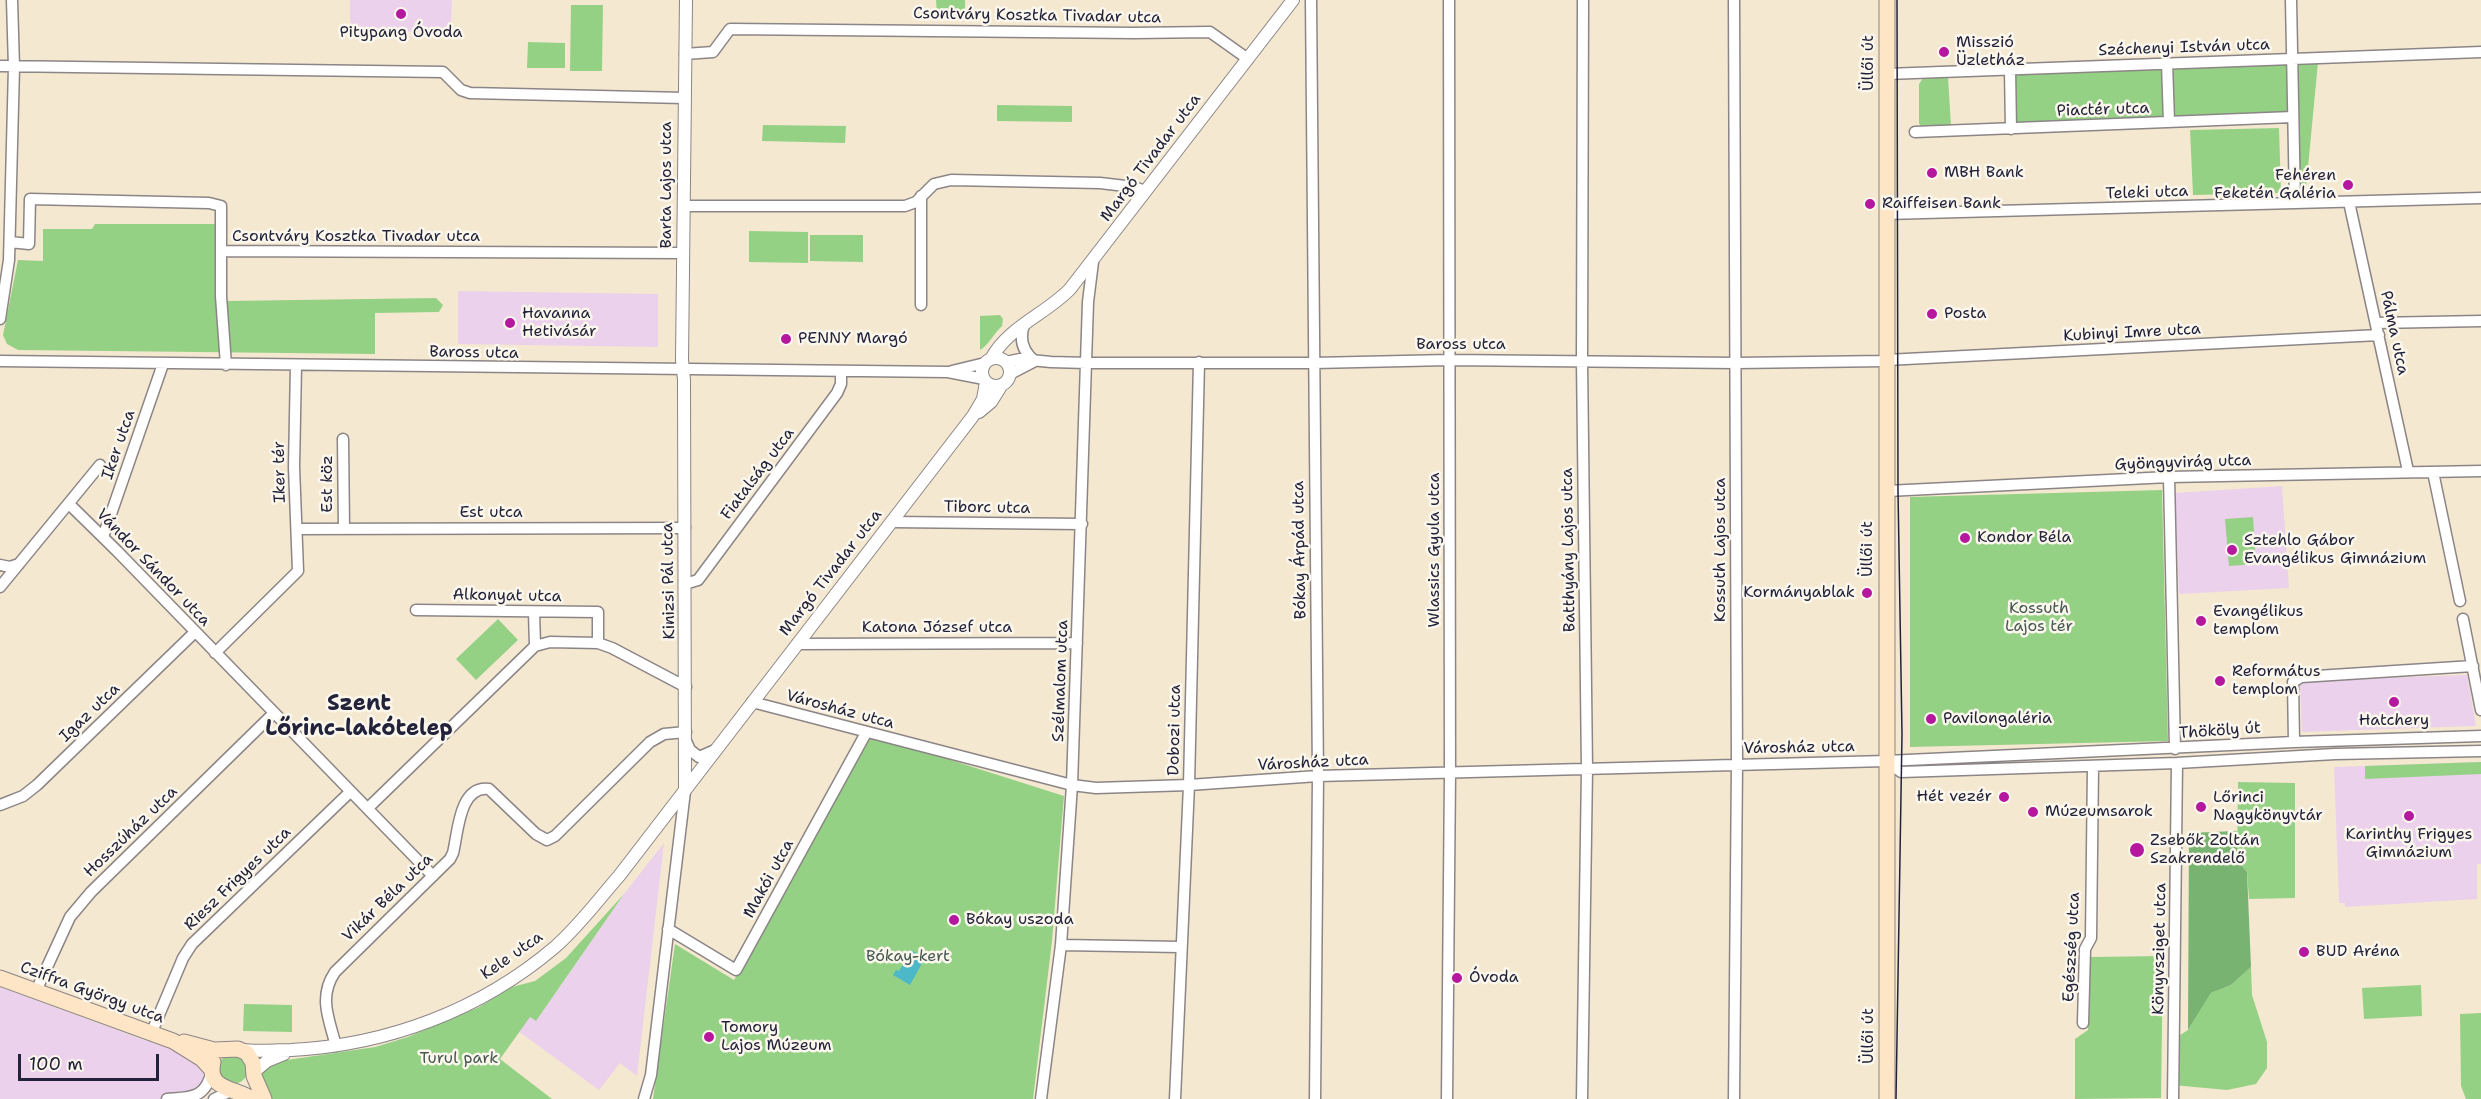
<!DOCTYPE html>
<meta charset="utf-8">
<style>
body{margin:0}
#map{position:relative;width:2481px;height:1099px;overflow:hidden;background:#f5e8d1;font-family:"Shantell Sans",sans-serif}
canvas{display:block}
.scale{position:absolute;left:18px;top:1054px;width:141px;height:27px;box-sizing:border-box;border:3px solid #22223b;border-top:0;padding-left:8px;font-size:18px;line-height:21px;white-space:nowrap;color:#22223b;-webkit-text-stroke:4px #fbf7ec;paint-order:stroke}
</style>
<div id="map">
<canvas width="2481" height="1099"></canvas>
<div class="scale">100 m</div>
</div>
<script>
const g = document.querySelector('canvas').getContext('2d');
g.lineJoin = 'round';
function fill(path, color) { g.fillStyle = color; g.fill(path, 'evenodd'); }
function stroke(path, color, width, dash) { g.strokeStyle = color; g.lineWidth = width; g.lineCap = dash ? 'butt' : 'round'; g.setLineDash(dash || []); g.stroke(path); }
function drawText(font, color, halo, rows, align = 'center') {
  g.font = font + ' "Shantell Sans",sans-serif'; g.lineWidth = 5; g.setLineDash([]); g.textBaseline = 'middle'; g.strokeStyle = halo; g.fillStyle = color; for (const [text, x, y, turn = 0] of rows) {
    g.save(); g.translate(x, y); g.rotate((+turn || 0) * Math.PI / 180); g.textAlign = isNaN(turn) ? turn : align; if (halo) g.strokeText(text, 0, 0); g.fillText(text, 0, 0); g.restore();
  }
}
const built = new Path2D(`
 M 350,0 L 452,0 L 451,28 L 447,32 L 354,31 L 350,27 Z
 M 458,291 L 658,294 L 658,347 L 458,344 Z
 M 2282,486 L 2289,588 L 2179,594 L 2175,493 Z
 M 2467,675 L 2476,726 L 2302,732 L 2300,681 Z
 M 2481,762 L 2481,864 L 2477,864 L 2477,899 L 2345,907 L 2345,903 L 2339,903 L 2334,767 Z
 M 664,843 L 637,1076 L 620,1063 L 599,1090 L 518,1031 L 530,1017 L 536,1021 L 624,894 Z
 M 0,987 L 144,1040 L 169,1045 L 205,1070 L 206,1077 L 202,1084 L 197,1089 L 172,1099 L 0,1099 Z`);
const green = new Path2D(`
 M 936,0 L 965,0 L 965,14 L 937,15 Z
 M 571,5 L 603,5 L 602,71 L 570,71 Z
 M 528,42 L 565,43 L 565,68 L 527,68 Z
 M 2318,62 L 2305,199 L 2300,199 L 2297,113 L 2020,125 L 2014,120 L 2013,78 L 2017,75 Z
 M 1948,77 L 1951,126 L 1921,127 L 1919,123 L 1919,84 L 1923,78 Z
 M 997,105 L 1072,106 L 1072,122 L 997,121 Z
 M 763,125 L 846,126 L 845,143 L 762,141 Z
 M 2279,128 L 2281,193 L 2193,195 L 2190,130 Z
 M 95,224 L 226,224 L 227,301 L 436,298 L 443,305 L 439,312 L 375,313 L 375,354 L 18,350 L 7,344 L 3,335 L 18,260 L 43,261 L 43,229 L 92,229 Z
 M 749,231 L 808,232 L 808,263 L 749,262 Z
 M 810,235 L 863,235 L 863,262 L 810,261 Z
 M 1000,315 L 1003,319 L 1002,326 C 995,332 987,347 980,350 L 980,316 Z
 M 2162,490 L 2168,741 L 1910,747 L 1910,497 Z
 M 2253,517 L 2256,564 L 2229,566 L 2225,519 Z
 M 498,619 L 518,640 L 476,680 L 456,659 Z
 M 872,735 L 1064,796 L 1052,941 L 1033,1099 L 653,1099 L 675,944 L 734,980 Z
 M 2481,762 L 2481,774 L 2365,779 L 2365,766 Z
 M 2238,782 L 2295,783 L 2295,898 L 2249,899 L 2247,872 L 2237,860 Z
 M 624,894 L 536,1021 L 530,1017 L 500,1059 L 552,1099 L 269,1099 L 261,1075 L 269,1067 L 280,1061 L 375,1047 L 408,1037 L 479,1007 L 512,987 L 535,981 L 566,958 Z
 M 2163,956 L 2161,1098 L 2075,1099 L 2075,1039 L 2088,1030 L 2090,957 Z
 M 2251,967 L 2252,995 L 2267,1042 L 2267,1068 L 2256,1084 L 2227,1090 L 2173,1085 L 2174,1039 L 2188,1030 L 2211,993 L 2231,985 Z
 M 2421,985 L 2422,1016 L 2364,1019 L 2362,988 Z
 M 244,1004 L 292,1005 L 292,1032 L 243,1031 Z
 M 2481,1013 L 2481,1099 L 2466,1099 L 2461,1086 L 2460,1014 Z
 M218 1069a15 15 0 1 1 30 0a15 15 0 1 1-30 0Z`);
const forest = new Path2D(`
 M 2237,831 L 2237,860 L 2247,872 L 2251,967 L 2231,985 L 2211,993 L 2188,1030 L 2189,833 Z`);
const water = new Path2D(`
 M 911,950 L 925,958 L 910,985 L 893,975 L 896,970 L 899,971 Z`);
const minor = new Path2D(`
 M 1311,0 L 1318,776 L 1315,1099
 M 2291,0 L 2295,203
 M 685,54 L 713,52 L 730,29 L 1134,33 L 1210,32 L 1248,59
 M 2167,63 L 2169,122
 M 0,66 L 443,72 L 461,90 L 470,93 L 684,98
 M 2010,70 L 2011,129
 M 1887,74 L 2481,52
 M 1915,132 L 2293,117
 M 2349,202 L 2408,471
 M 684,206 L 905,206 L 916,202 L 934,184 L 951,180 L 1100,183 L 1134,187 L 1145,191
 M 1886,214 L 2481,198
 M 10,242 L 29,244 L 30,199 L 209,203 L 221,206 L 221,296 L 226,365
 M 221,251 L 683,253
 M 921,305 L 921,196
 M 0,319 L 9,260 L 14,67 L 12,0
 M 2376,323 L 2481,321
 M 1024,325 C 1019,340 1023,352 1035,361
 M 1886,360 L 2379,335
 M 0,361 L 948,372 L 984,379
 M 1006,362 L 1020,359 L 1051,362 L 1087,363 L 1314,363 L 1449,360 L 1736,363 L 1886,361
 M 952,371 L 985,363
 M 1010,374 L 1035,361
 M 343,439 L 344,529
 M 2433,472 L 2460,601
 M 2169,477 L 2175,749
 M 1887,491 L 2169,477 L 2481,471
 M 69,504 L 117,551 L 433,876
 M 892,522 L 1082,524
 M 297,529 L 685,528
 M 103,537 L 163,364
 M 0,565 L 10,567 L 19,564
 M 685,584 L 698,580 L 837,393 L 841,384 L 841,372
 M 0,587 L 100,465
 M 416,610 L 598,612 L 598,643
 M 534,612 L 535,646
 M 2463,619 L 2481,710
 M 797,644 L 1077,643
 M 215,653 L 298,571 L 294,467 L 296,366
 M 752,702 L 1072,785 L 1096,788 L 1189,785 L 1318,776 L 1886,761 L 2294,742 L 2481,736
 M 686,741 L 690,750 L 699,757 L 715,750
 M 2294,742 L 2293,682 L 2301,677 L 2473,666
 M 1886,761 L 1901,772 L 2177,763 L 2335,754 L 2481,751
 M 0,805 L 23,796 L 37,785 L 194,633
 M 368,808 L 535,646 L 550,642 L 598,643 L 612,648 L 686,687
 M 668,929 L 736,970 L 866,733
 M 1061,945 L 1181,947
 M 36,991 L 70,917 L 91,892 L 273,714
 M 2083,1023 L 2085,949 L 2091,938 L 2093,766
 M 151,1034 L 183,958 L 192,944 L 350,792
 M 336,1046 C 329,1019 318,997 335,972 L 450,859 L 453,853 C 458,833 459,785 489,789 L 536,834 L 547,840 L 555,836 L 650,742 L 664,734 L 686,732
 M 167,1099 C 191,1097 206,1099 212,1070
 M 214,1099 L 233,1090
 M 644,1099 L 651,1075 L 685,791
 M 1041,1099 L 1061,945 L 1072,785 L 1088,302 L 1093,262
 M 1175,1099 L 1189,785 L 1199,362
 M 1447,1099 L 1450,773 L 1449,0
 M 1582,1099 L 1587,769 L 1582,361 L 1583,0
 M 1734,1099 L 1737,764 L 1734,0
 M 2173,1099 L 2177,763`);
const tertiary = new Path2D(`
 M982 372a14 14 0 1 1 28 0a14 14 0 1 1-28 0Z
 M 991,359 C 1008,327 1046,314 1070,289 L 1293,0
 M 979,412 L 991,402 L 1001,386
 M 685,790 L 684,380 L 682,360 L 686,0
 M 241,1050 C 259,1052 274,1050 291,1050 C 388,1045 481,1010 555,947 C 579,926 598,900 619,876 L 973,416 L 983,399 L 986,382
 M 255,1071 L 267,1061 L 284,1054`);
const secondary = new Path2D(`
 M 0,978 L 173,1041 L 202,1059 L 212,1070
 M 184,1042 L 214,1050 L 238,1049 L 247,1053 L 253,1063 L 254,1076 L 264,1099
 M 213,1062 C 206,1090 236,1088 252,1099
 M 1887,1099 L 1887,0`);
const tram = new Path2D(`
 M 1896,1099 L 1902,734 L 1898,491 L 1897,0`);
const markers = [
 [401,14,6,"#b5179e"],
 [1944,52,6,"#b5179e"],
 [1932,173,6,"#b5179e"],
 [2348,185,6,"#b5179e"],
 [1870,204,6,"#b5179e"],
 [1932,314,6,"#b5179e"],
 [510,323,6,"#b5179e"],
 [786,339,6,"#b5179e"],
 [1965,538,6,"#b5179e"],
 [2232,550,6,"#b5179e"],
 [1867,593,6,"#b5179e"],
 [2201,621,6,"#b5179e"],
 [2220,681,6,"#b5179e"],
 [2394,702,6,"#b5179e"],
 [1931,719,6,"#b5179e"],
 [2004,797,6,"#b5179e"],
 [2201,807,6,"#b5179e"],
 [2033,812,6,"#b5179e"],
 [2409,816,6,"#b5179e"],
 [2137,850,8,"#b5179e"],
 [954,920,6,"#b5179e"],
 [2304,952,6,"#b5179e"],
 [1457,978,6,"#b5179e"],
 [709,1037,6,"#b5179e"]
];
const streetNames = [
 ["Csontváry Kosztka Tivadar utca",1037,16,1],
 ["Széchenyi István utca",2184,48,-2],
 ["Üllői út",1869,63,-90],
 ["Piactér utca",2103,110,-2],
 ["Margó Tivadar utca",1151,158,-53],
 ["Barta Lajos utca",667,185,-90],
 ["Teleki utca",2147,193,-2],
 ["Csontváry Kosztka Tivadar utca",356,237],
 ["Kubinyi Imre utca",2132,333,-3],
 ["Pálma utca",2394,333,78],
 ["Baross utca",1461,345],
 ["Baross utca",474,353,1],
 ["Iker utca",119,445,-71],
 ["Gyöngyvirág utca",2183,463,-2],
 ["Iker tér",280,472,-91],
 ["Fiatalság utca",758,474,-53],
 ["Est köz",328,484,-90],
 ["Tiborc utca",987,508,1],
 ["Est utca",491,513],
 ["Üllői út",1868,549,-90],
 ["Bókay Árpád utca",1300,550,-91],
 ["Wlassics Gyula utca",1435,550,-90],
 ["Batthyány Lajos utca",1569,550,-91],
 ["Kossuth Lajos utca",1721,550,-90],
 ["Vándor Sándor utca",153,568,46],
 ["Margó Tivadar utca",831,573,-52],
 ["Kinizsi Pál utca",669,581,-91],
 ["Alkonyat utca",507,596,1],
 ["Katona József utca",937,628],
 ["Szélmalom utca",1061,681,-88],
 ["Városház utca",840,710,15],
 ["Igaz utca",90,713,-44],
 ["Dobozi utca",1175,730,-89],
 ["Thököly út",2220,731,-4],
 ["Városház utca",1799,748,-1],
 ["Városház utca",1313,763,-3],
 ["Hosszúház utca",131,832,-44],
 ["Riesz Frigyes utca",238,879,-44],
 ["Makói utca",769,879,-61],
 ["Vikár Béla utca",388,898,-44],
 ["Egészség utca",2072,947,-87],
 ["Könyvsziget utca",2160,949,-89],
 ["Kele utca",512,956,-35],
 ["Cziffra György utca",92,993,20],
 ["Üllői út",1869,1036,-90]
];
const poiNames = [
 ["Pitypang Óvoda",401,33,"center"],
 ["Misszió",1956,43],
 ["Üzletház",1956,61],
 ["MBH Bank",1944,173],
 ["Fehéren",2336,176,"right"],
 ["Feketén Galéria",2336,194,"right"],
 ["Raiffeisen Bank",1882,204],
 ["Havanna",522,314],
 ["Hetivásár",522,332],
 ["Posta",1944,314],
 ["PENNY Margó",798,339],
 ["Kondor Béla",1977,538],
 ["Sztehlo Gábor",2244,541],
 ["Evangélikus Gimnázium",2244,559],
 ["Kormányablak",1855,593,"right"],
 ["Evangélikus",2213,612],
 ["templom",2213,630],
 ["Református",2232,672],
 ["templom",2232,690],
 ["Pavilongaléria",1943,719],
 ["Hatchery",2394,721,"center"],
 ["Hét vezér",1992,797,"right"],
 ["Lőrinci",2213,798],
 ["Nagykönyvtár",2213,816],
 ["Múzeumsarok",2045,812],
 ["Karinthy Frigyes",2409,835,"center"],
 ["Gimnázium",2409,853,"center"],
 ["Zsebők Zoltán",2150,841],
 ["Szakrendelő",2150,859],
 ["Bókay uszoda",966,920],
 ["BUD Aréna",2316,952],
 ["Óvoda",1469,978],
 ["Tomory",721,1028],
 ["Lajos Múzeum",721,1046]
];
const parkNames = [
 ["Kossuth",2039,609],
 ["Lajos tér",2039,627],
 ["Bókay-kert",908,957],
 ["Turul park",459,1059]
];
const districtNames = [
 ["Szent",359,704],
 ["Lőrinc-lakótelep",359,729]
];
fill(built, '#ebd1eb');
fill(green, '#95d185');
fill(forest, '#78b372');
fill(water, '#4cb8c8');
stroke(minor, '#8c8586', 13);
stroke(tertiary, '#8c8586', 14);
stroke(secondary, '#8c8586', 17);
stroke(minor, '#fff', 10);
stroke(tertiary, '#fff', 12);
stroke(secondary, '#fde5c5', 15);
stroke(tram, '#22223b', 1.5);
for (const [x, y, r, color] of markers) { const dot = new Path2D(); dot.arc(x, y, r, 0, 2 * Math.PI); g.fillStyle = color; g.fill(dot); stroke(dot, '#fbf7ec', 2); }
drawText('16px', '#22223b', '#fbf7ec', streetNames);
drawText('16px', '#22223b', '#fbf7ec', poiNames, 'left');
drawText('16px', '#445751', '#fbf7ec', parkNames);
drawText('bold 22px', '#22223b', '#fbf7ec', districtNames);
</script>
